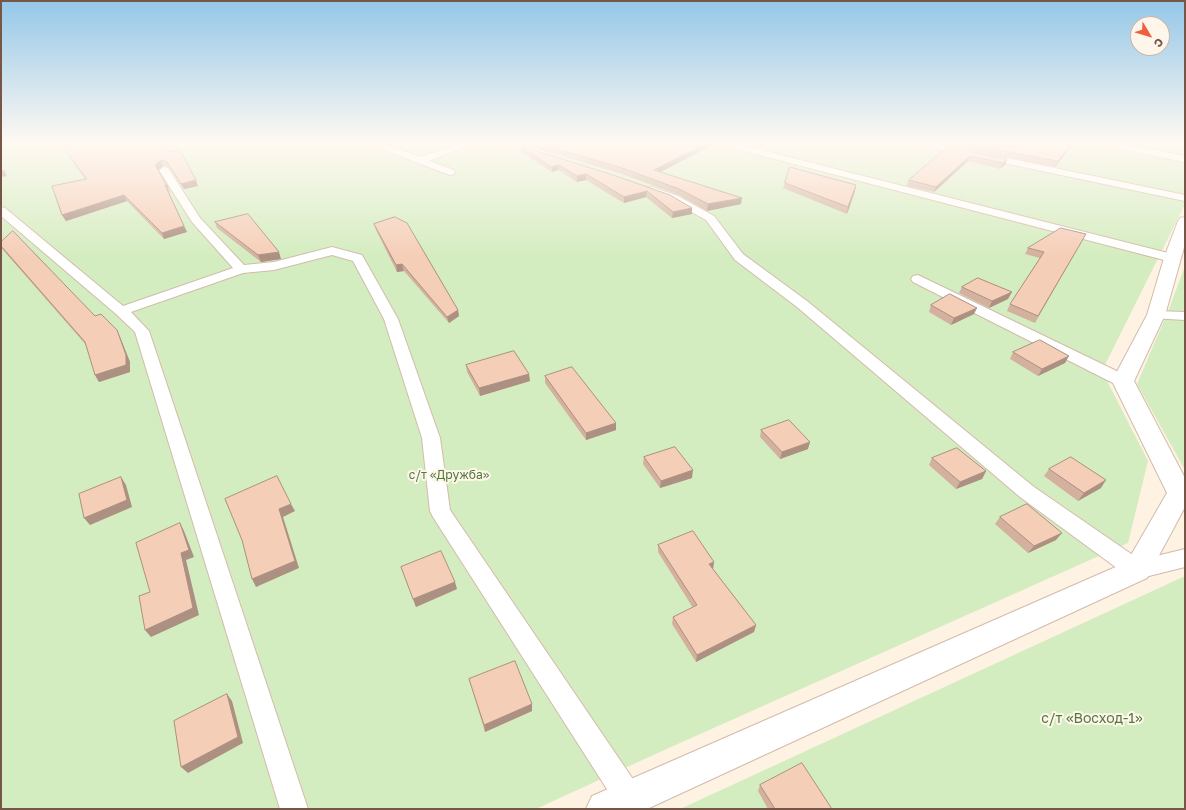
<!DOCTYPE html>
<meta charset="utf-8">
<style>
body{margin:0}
#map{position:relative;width:1186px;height:810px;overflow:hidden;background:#fef2e3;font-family:"Golos Text",sans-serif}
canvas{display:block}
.frame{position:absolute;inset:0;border:2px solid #785647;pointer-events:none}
.north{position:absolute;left:1130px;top:16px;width:40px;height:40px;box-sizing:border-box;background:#fff6eb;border:1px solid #c9b6a9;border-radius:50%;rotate:128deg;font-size:11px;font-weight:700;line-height:16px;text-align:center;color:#785647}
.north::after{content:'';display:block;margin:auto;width:14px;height:18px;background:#f15e3f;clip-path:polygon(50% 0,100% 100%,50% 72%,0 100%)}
</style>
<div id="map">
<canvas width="1186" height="810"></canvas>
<div class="frame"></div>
<div class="north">С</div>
</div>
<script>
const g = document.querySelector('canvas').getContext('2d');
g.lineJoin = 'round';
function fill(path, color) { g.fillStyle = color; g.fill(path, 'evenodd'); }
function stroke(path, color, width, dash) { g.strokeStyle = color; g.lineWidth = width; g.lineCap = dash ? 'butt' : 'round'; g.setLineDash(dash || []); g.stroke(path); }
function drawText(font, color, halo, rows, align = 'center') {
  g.font = font + ' "Golos Text",sans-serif'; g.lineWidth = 4; g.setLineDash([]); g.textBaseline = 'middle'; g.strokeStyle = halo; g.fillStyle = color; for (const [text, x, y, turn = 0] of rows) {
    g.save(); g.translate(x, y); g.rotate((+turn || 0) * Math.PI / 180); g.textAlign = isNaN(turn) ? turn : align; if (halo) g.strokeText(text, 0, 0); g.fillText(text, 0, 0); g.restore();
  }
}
const green = new Path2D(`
 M 1,143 L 1185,143 L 1185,204 L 1102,371 L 1148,461 L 1128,543 L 651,756 L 536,809 L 1,809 Z
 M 1185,266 L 1185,470 L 1137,384 L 1169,309 Z
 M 1185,576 L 1185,809 L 680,809 Z`);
const service = new Path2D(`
 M 369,143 L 381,143 L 421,157 L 460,143 L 472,143 L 470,145 L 429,161 L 454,170 L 455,172 L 454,174 L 450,175 L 371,145 Z
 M 502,143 L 515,143 L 546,152 L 548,154 L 543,157 L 504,145 Z
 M 719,143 L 733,143 L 1176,255 L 1178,258 L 1176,261 L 1168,261 L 721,145 Z
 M 918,143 L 934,143 L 1185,195 L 1185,201 L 923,146 Z
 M 1101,143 L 1118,143 L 1185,156 L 1185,162 L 1106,146 Z
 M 164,167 L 168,168 L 200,218 L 244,265 L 274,262 L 332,247 L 362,255 L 398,319 L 440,438 L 450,510 L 639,788 L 643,798 L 639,808 L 619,808 L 433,517 L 430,511 L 422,438 L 384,319 L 353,261 L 332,255 L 274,270 L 243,273 L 131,312 L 149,331 L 308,809 L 280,809 L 135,332 L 116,314 L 1,216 L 1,207 L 5,208 L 123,306 L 233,268 L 192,222 L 159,170 Z
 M 652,187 L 678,196 L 714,216 L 743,254 L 807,301 L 1034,487 L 1140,560 L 1185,549 L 1185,567 L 1137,579 L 1129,577 L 1020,497 L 797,307 L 735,260 L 706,220 L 670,200 L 648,192 L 647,190 L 648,188 Z
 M 918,275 L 1129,377 L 1131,381 L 1129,385 L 1123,386 L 1117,385 L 913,282 L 911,279 L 913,276 Z
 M 1156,311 L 1185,312 L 1185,320 L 1151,318 L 1149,315 L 1151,312 Z`);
const minor = new Path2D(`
 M 1185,217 L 1185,244 L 1165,315 L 1134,381 L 1185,478 L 1185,507 L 1147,578 L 647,809 L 586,809 L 592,796 L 1127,562 L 1167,493 L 1112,381 L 1147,315 L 1164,258 L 1178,221 L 1180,218 Z`);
const wall = new Path2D(`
 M 60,143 L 162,143 L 198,186 L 184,189 L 169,167 L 163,166 L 158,170 L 168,187 L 171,193 L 168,191 L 187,232 L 164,239 L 127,201 L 66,221 L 62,215 L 85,179 Z
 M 519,143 L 716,143 L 660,172 L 741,204 L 707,211 L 679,195 L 622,174 Z
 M 738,143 L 770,143 L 759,148 Z
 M 936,143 L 1074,143 L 1055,167 Z
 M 521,146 L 613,175 L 692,208 L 692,214 L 672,218 L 646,197 L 624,203 L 586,180 L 577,182 L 559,170 L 552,172 L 521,152 Z
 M 948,147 L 1007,159 L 1005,165 L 1000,169 L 968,161 L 934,192 L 907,186 L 909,180 Z
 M 785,183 L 855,191 L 847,214 L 783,188 Z
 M 215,222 L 281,259 L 261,262 L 217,228 Z
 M 374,224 L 458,310 L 459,316 L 449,323 L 404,271 L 397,272 L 376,230 Z
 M 1086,234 L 1035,323 L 1007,311 L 1010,304 L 1040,258 L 1025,254 L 1028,248 Z
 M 1,242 L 95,316 L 117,330 L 120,337 L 130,362 L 130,372 L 99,382 L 95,375 L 86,345 L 3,250 L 1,247 Z
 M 962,287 L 1008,299 L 989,308 L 959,293 Z
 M 931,305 L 974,314 L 951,325 L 929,312 Z
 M 1013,352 L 1065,363 L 1038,376 L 1010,359 Z
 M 466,365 L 530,381 L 480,396 L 467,372 Z
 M 545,376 L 616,430 L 586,440 L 545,383 Z
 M 761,430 L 808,449 L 780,459 L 760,437 Z
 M 644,457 L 692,478 L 660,488 L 643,464 Z
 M 932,458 L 986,471 L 982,479 L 956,489 L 929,465 Z
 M 1049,469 L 1101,488 L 1078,501 L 1044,476 Z
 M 1000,517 L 1056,540 L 1028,553 L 995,524 Z
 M 658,545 L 714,562 L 713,569 L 756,625 L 754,632 L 696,662 L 672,624 L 673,617 L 693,608 L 658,552 Z
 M 401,567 L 457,589 L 416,607 Z
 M 469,679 L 532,704 L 532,711 L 485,732 Z
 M 760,785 L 832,809 L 768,809 L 758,791 Z`);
const shadedWall = new Path2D(`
 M 707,143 L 716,143 L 653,176 L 654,170 Z
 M 760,143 L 770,143 L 759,148 Z
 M 1072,143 L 1074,143 L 1055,167 L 1058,161 Z
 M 970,156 L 968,161 L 934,192 L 936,187 Z
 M 1007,159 L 1005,165 L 1000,169 L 1003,163 Z
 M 161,160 L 163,166 L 158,171 L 155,165 Z
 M 559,165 L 559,170 L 552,172 L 552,167 Z
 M 4,170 L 7,176 L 1,177 L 1,171 Z
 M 586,174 L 586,180 L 577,182 L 577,176 Z
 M 196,180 L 198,186 L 184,189 L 181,184 Z
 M 856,185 L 855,191 L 847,214 L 848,207 Z
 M 647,191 L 646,197 L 624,203 L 624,197 Z
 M 124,195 L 127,201 L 66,221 L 62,215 Z
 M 742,198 L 741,204 L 707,211 L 708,204 Z
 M 692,208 L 692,214 L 672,218 L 673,212 Z
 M 184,226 L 187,232 L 164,239 L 162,233 Z
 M 279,252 L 281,259 L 261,262 L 258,255 Z
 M 402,264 L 404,271 L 397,272 L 396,265 Z
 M 1012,292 L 1008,299 L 989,308 L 992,301 Z
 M 977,308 L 974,314 L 951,325 L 954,318 Z
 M 458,310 L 459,316 L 449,323 L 447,317 Z
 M 117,330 L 120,337 L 130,362 L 130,372 L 99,382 L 95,375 Z
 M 1069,356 L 1065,363 L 1038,376 L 1042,369 Z
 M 529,374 L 530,381 L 480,396 L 479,388 Z
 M 616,423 L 616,430 L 586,440 L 586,433 Z
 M 810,442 L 808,449 L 780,459 L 782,452 Z
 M 693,470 L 692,478 L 660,488 L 661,481 Z
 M 986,471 L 982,479 L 956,489 L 960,482 Z
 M 121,477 L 126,485 L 132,507 L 90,525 L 84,518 Z
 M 1106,480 L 1101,488 L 1078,501 L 1084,493 Z
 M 291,504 L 295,511 L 283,517 L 299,568 L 256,587 L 252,579 L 279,509 Z
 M 180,523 L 184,531 L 194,557 L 186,560 L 199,615 L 151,637 L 145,630 L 181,553 Z
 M 1062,533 L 1056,540 L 1028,553 L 1034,546 Z
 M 714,562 L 713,569 L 709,564 Z
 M 455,582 L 457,589 L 416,607 L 413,599 Z
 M 756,625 L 754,632 L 696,662 L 697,655 Z
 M 227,694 L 232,701 L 243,743 L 188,773 L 181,767 Z
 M 532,704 L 532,711 L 485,732 L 484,725 Z`);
const building = new Path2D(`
 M 61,143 L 162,143 L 170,152 L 180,150 L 196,180 L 181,184 L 167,162 L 161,160 L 155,165 L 168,187 L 165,185 L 184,226 L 162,233 L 124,195 L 62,215 L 52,186 L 86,179 Z
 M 536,143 L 707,143 L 654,170 L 742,198 L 708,204 L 679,189 L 622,168 Z
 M 965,143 L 1072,143 L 1058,161 Z
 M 521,146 L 613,175 L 670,195 L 692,208 L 673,212 L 647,191 L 624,197 L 586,174 L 577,176 L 559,165 L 552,167 Z
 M 948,147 L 1007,159 L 1003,163 L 970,156 L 936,187 L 909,180 Z
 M 790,167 L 856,185 L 848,207 L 785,183 Z
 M 248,214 L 279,252 L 258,255 L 215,222 Z
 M 395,217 L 407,223 L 458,310 L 447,317 L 402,264 L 396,265 L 374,224 Z
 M 1061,228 L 1086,234 L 1038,316 L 1010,304 L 1044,252 L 1028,248 Z
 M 13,231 L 95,316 L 101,314 L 117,330 L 126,355 L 126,365 L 95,375 L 85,342 L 1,246 L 1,242 Z
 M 978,278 L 1012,292 L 992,301 L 962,287 Z
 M 950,294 L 977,308 L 954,318 L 931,305 Z
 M 1040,340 L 1069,356 L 1042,369 L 1013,352 Z
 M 514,351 L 529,374 L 479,388 L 466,365 Z
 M 572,367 L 616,423 L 586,433 L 545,376 Z
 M 789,420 L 810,442 L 782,452 L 761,430 Z
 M 675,447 L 693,470 L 661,481 L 644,457 Z
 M 957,448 L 986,471 L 960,482 L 932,458 Z
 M 1071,457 L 1106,480 L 1084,493 L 1049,469 Z
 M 277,476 L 291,504 L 279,509 L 295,561 L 252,579 L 242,540 L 225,499 Z
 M 121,477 L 127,500 L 84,518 L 79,494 Z
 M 1027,504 L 1062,533 L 1034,546 L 1000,517 Z
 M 180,523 L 189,550 L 181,553 L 193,608 L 145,630 L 139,596 L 150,592 L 136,543 Z
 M 693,531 L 714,562 L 709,564 L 756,625 L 697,655 L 673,617 L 697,605 L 658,545 Z
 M 441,551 L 455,582 L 413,599 L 401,567 Z
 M 515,661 L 532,704 L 484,725 L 469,679 Z
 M 227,694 L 238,737 L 181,767 L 174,721 Z
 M 802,763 L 832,809 L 775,809 L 760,785 Z`);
const parkNames = [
 ["с/т «Дружба»",449,475]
];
const nearParknames = [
 ["с/т «Восход-1»",1092,719]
];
fill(green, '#d4edc0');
stroke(service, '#d2bbab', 2);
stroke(minor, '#d2bbab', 2);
fill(service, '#fff');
fill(minor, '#fff');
fill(wall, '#d3b19e');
fill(shadedWall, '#ac9081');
fill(building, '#f5ceb8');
stroke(building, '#ac9081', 1);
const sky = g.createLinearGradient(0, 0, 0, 256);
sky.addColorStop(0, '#94c7e8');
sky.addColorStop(0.56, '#fff9f2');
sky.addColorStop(1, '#fff9f200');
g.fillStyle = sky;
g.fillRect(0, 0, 1186, 256);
drawText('12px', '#51793c', '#fff6eb', parkNames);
drawText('14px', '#51793c', '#fff6eb', nearParknames);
</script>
